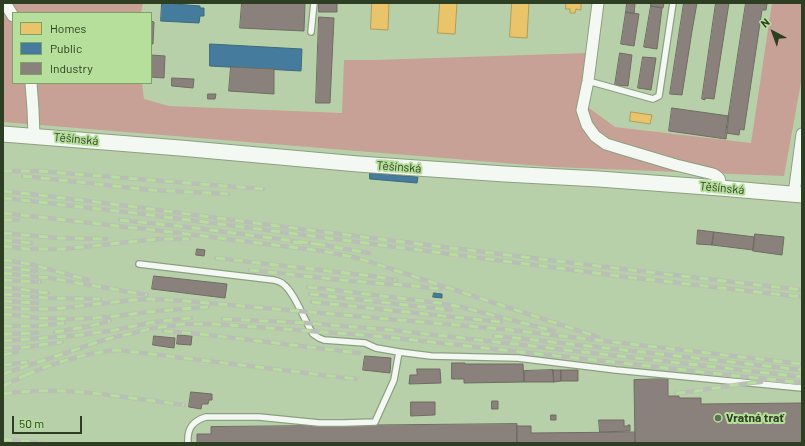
<!DOCTYPE html>
<meta charset="utf-8">
<style>
body{margin:0}
#map{position:relative;width:805px;height:446px;overflow:hidden;background:#b8d0aa;font-family:Barlow,sans-serif}
canvas{display:block}
.frame{position:absolute;inset:0;border:4px solid #2e3e23;pointer-events:none}
.legend{position:absolute;left:12px;top:12px;width:140px;height:72px;box-sizing:border-box;background:#b5df9b;border:1px solid #7f9f6b;margin:0;padding:5px 7px;list-style:none;font-size:12px;color:#2e3e23}
.legend li{display:flex;align-items:center;gap:8px;height:20px}
.legend b{width:20px;border:1px solid #7f9f6b}
.north{position:absolute;left:753px;top:12px;width:40px;height:40px;-webkit-text-stroke:3px #b5df9b;paint-order:stroke;rotate:319deg;font-size:11px;font-weight:700;line-height:16px;text-align:center;color:#2e3e23}
.north::after{content:'';display:block;margin:auto;width:14px;height:18px;background:#2e3e23;clip-path:polygon(50% 0,100% 100%,50% 72%,0 100%)}
.scale{position:absolute;left:12px;top:416px;width:70px;height:18px;box-sizing:border-box;border:2px solid #2e3e23;border-top:0;padding-left:5px;font-size:12px;line-height:14px;white-space:nowrap;color:#2e3e23;-webkit-text-stroke:3px #b5df9b;paint-order:stroke}
</style>
<div id="map">
<canvas width="805" height="446"></canvas>
<div class="frame"></div>
<ul class="legend">
<li><b style="height:11px;background:#e9c46a"></b>Homes</li>
<li><b style="height:11px;background:#457b9d"></b>Public</li>
<li><b style="height:11px;background:#8a817c"></b>Industry</li>
</ul>
<div class="north">N</div>
<div class="scale">50 m</div>
</div>
<script>
const g = document.querySelector('canvas').getContext('2d');
g.lineJoin = 'round';
function fill(path, color) { g.fillStyle = color; g.fill(path, 'evenodd'); }
function stroke(path, color, width, dash) { g.strokeStyle = color; g.lineWidth = width; g.lineCap = dash ? 'butt' : 'round'; g.setLineDash(dash || []); g.stroke(path); }
function drawText(font, color, halo, rows, align = 'center') {
  g.font = font + ' Barlow,sans-serif'; g.lineWidth = 4; g.setLineDash([]); g.textBaseline = 'middle'; g.strokeStyle = halo; g.fillStyle = color; for (const [text, x, y, turn = 0] of rows) {
    g.save(); g.translate(x, y); g.rotate((+turn || 0) * Math.PI / 180); g.textAlign = isNaN(turn) ? turn : align; if (halo) g.strokeText(text, 0, 0); g.fillText(text, 0, 0); g.restore();
  }
}
const forest = new Path2D(`
 M 3,3 L 143,3 L 141,13 L 13,13 L 13,83 L 142,83 L 144,99 L 169,106 L 342,113 L 344,60 L 374,60 L 588,53 L 581,102 L 615,127 L 751,143 L 772,3 L 802,3 L 802,77 L 784,176 L 553,167 L 3,122 Z`);
const homes = new Path2D(`
 M 372,3 L 389,3 L 388,30 L 371,29 Z
 M 440,3 L 457,3 L 455,34 L 438,33 Z
 M 512,3 L 529,3 L 527,38 L 510,37 Z
 M 566,3 L 581,3 L 581,10 L 576,9 L 575,13 L 570,13 L 570,9 L 566,9 Z
 M 631,112 L 652,115 L 650,124 L 630,121 Z`);
const public = new Path2D(`
 M 162,3 L 175,3 L 175,4 L 200,6 L 200,8 L 204,8 L 204,16 L 200,16 L 199,23 L 161,21 Z
 M 210,44 L 302,49 L 301,71 L 210,66 Z
 M 370,173 L 418,177 L 417,183 L 370,179 Z
 M 434,293 L 442,294 L 442,298 L 433,297 Z`);
const industry = new Path2D(`
 M 242,3 L 305,3 L 304,31 L 240,28 Z
 M 319,3 L 337,3 L 337,12 L 319,12 Z
 M 627,3 L 635,4 L 634,14 L 626,12 Z
 M 651,3 L 664,3 L 663,8 L 651,6 Z
 M 684,3 L 697,3 L 692,31 L 682,95 L 670,94 Z
 M 716,3 L 729,3 L 714,99 L 705,98 L 705,100 L 702,99 Z
 M 746,3 L 767,4 L 766,10 L 762,10 L 744,130 L 740,129 L 739,135 L 726,133 Z
 M 651,6 L 662,8 L 657,49 L 644,47 Z
 M 626,12 L 639,14 L 634,46 L 621,44 Z
 M 319,17 L 334,18 L 330,103 L 316,103 Z
 M 151,21 L 154,22 L 153,44 L 151,44 Z
 M 620,53 L 632,55 L 628,86 L 615,85 Z
 M 151,55 L 165,56 L 164,78 L 151,77 Z
 M 643,57 L 656,58 L 651,90 L 638,88 Z
 M 231,67 L 274,69 L 274,94 L 229,91 Z
 M 172,78 L 194,79 L 193,88 L 172,86 Z
 M 208,94 L 216,94 L 215,99 L 208,99 Z
 M 672,108 L 729,116 L 726,139 L 669,131 Z
 M 698,230 L 714,232 L 712,245 L 697,244 Z
 M 714,232 L 755,237 L 753,250 L 712,245 Z
 M 755,234 L 784,237 L 782,255 L 753,251 Z
 M 197,249 L 205,250 L 204,256 L 196,255 Z
 M 154,276 L 227,284 L 225,298 L 152,289 Z
 M 178,335 L 192,336 L 191,345 L 177,344 Z
 M 154,336 L 175,338 L 174,348 L 153,345 Z
 M 365,356 L 391,358 L 390,373 L 363,370 Z
 M 452,363 L 465,363 L 465,364 L 523,364 L 524,382 L 464,383 L 464,379 L 452,379 Z
 M 417,369 L 440,369 L 441,383 L 409,384 L 410,375 L 417,375 Z
 M 553,370 L 554,382 L 524,382 L 524,371 Z
 M 553,370 L 561,370 L 561,381 L 554,382 Z
 M 561,370 L 578,370 L 578,381 L 561,381 Z
 M 668,379 L 668,396 L 679,396 L 679,398 L 701,398 L 701,404 L 802,403 L 802,443 L 635,443 L 634,380 Z
 M 191,392 L 212,394 L 212,400 L 209,400 L 208,404 L 202,404 L 201,409 L 189,407 Z
 M 492,401 L 498,401 L 498,409 L 492,409 Z
 M 411,402 L 435,402 L 435,415 L 411,416 Z
 M 551,415 L 556,415 L 556,420 L 551,420 Z
 M 599,420 L 624,420 L 624,426 L 628,426 L 628,425 L 630,425 L 630,431 L 600,432 Z
 M 517,424 L 517,443 L 197,443 L 197,434 L 211,434 L 211,427 Z
 M 517,426 L 531,426 L 531,433 L 635,432 L 635,443 L 517,443 Z`);
const lane = new Path2D(`
 M 311,32 L 314,3
 M 588,81 L 653,99 L 659,96 L 673,3
 M 139,264 L 274,280 C 277,281 281,282 283,284 C 294,291 305,322 313,334 L 319,338 L 324,340 L 365,343 L 376,348 L 399,352 L 431,356 L 518,358 L 616,370 L 802,388
 M 188,443 C 187,429 192,421 206,417 L 259,417 L 319,423 L 344,423 L 375,422 L 394,380 L 399,352`);
const street = new Path2D(`
 M 5,3 L 13,16
 M 598,3 L 588,81 L 582,110 L 587,125 L 595,136 L 606,144 L 619,148 L 676,165 L 713,174 C 721,178 720,180 720,188
 M 31,83 L 33,109 L 34,136
 M 794,194 L 802,134`);
const secondary = new Path2D(`
 M 3,134 L 180,148 L 358,164 L 505,174 L 599,179 L 720,188 L 802,195`);
const rail = new Path2D(`
 M 3,171 L 38,171 L 263,189
 M 23,176 L 151,190 L 228,194
 M 3,191 C 113,203 222,219 332,233 C 489,253 645,272 802,290
 M 3,198 L 143,214 L 626,277 L 802,297
 M 3,213 L 171,232 L 322,251 L 353,257 L 370,262 L 598,337
 M 3,220 L 18,220
 M 120,220 L 187,227 L 317,244 L 369,253
 M 3,233 L 58,238 L 106,239
 M 3,240 L 31,243
 M 293,242 L 317,244
 M 3,246 L 27,249 L 63,249 L 158,239 L 189,239
 M 216,258 L 372,276 L 396,280
 M 3,260 L 30,264 L 88,280
 M 3,267 L 36,271
 M 250,270 L 350,281 L 415,286 L 441,289
 M 3,273 L 49,278 L 147,295
 M 3,280 L 40,282
 M 3,287 L 48,293
 M 308,287 L 440,303 L 461,307 L 554,331
 M 3,294 L 47,298 L 100,299
 M 310,294 L 451,310
 M 3,301 L 37,303
 M 312,302 L 501,322
 M 3,307 L 24,309 L 54,309 L 133,300 L 150,299 L 185,301 L 502,329 L 802,364
 M 3,314 L 39,318 L 76,319 L 108,317 L 157,311 L 208,307
 M 223,319 L 307,323 L 392,330 L 802,377
 M 3,326 L 36,326 L 64,323
 M 164,331 L 200,334 L 359,353
 M 55,332 L 90,326 L 110,321
 M 3,334 L 37,333
 M 494,336 L 516,338 L 802,370
 M 3,341 L 81,335 L 115,330 L 154,322 L 191,318
 M 3,348 L 27,347 L 62,342
 M 3,355 L 17,352
 M 3,365 L 27,362
 M 3,374 L 107,339 L 155,328 L 184,324 L 215,324 L 350,334 L 386,337 L 802,383
 M 26,375 C 56,362 86,353 118,350 L 356,379
 M 3,386 L 30,373
 M 676,393 C 705,391 733,384 761,382
 M 3,394 C 41,388 79,391 117,396 C 139,399 162,402 184,405
 M 3,439 L 41,443`);
const markers = [
 [718,418,4,"#5e7152"]
];
const streetNames = [
 ["Těšínská",76,139,5],
 ["Těšínská",399,167,4],
 ["Těšínská",722,188,5]
];
const poiNames = [
 ["Vratná trať",726,418]
];
fill(forest, '#c7a195');
fill(homes, '#e9c46a');
stroke(homes, '#b19c55', 1);
fill(public, '#457b9d');
stroke(public, '#3e6978', 1);
fill(industry, '#8a817c');
stroke(industry, '#6e6d61', 1);
stroke(lane, '#8d9f82', 8);
stroke(street, '#8d9f82', 13);
stroke(secondary, '#8d9f82', 17);
stroke(lane, '#f4f8f2', 5.5);
stroke(street, '#f4f8f2', 11);
stroke(secondary, '#f4f8f2', 15);
stroke(rail, '#b9bfb5', 4.5);
stroke(rail, '#b5df9b', 3, [9]);
for (const [x, y, r, color] of markers) { const dot = new Path2D(); dot.arc(x, y, r, 0, 2 * Math.PI); g.fillStyle = color; g.fill(dot); stroke(dot, '#b5df9b', 1.5); }
drawText('12px', '#2e3e23', '#b5df9b', streetNames);
drawText('bold 12px', '#2e3e23', '#b5df9b', poiNames, 'left');
</script>
